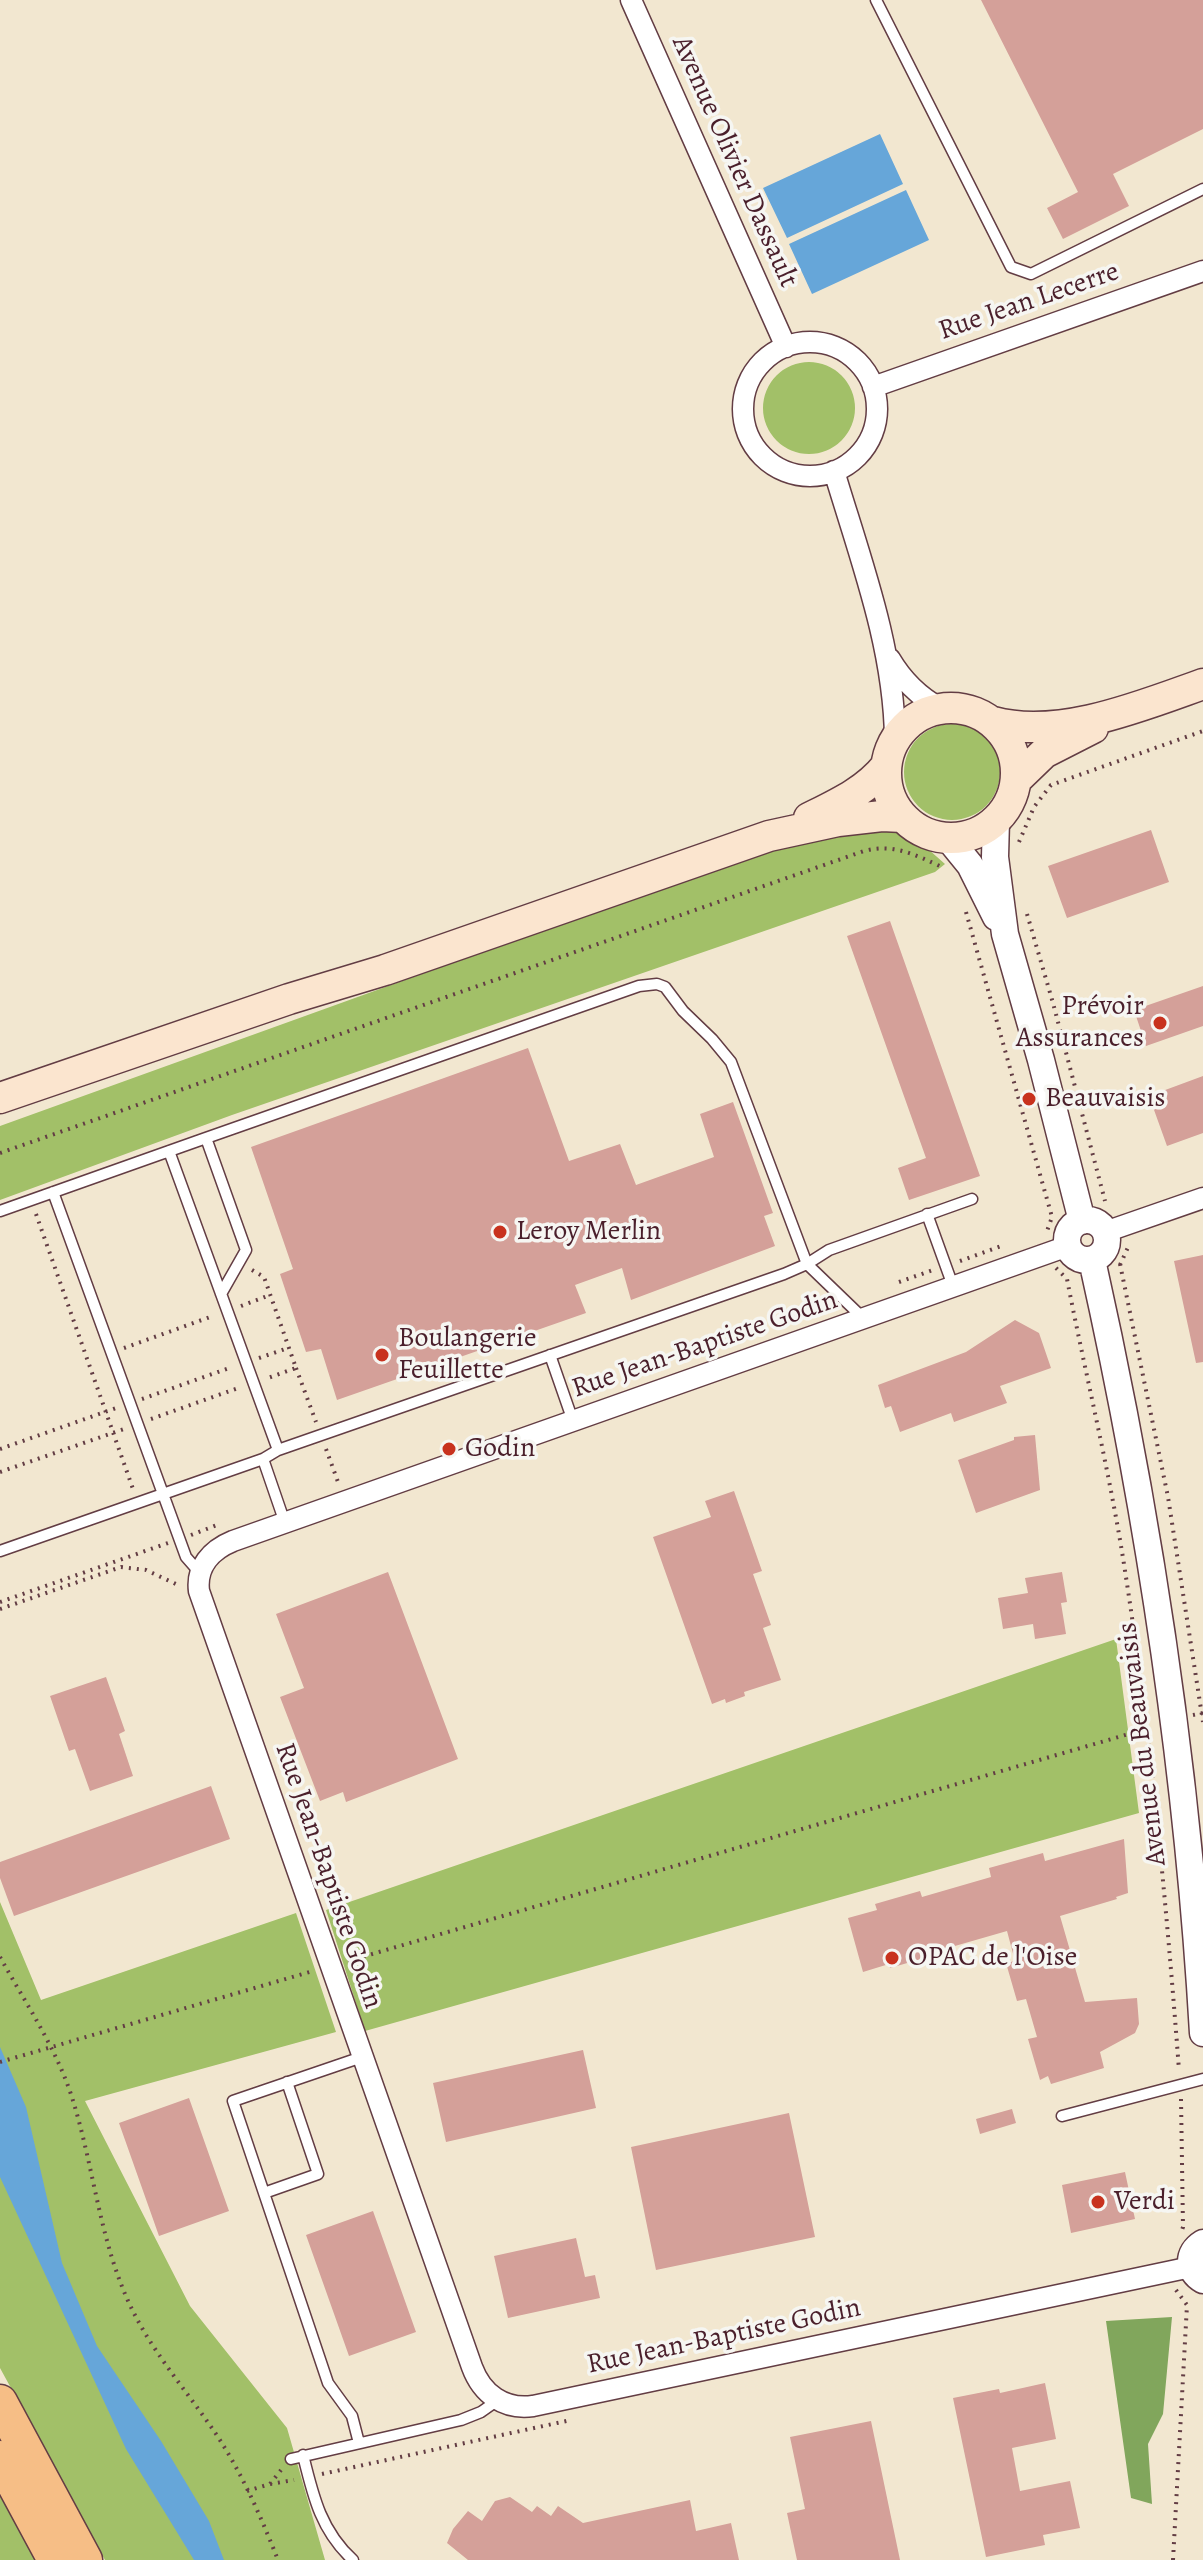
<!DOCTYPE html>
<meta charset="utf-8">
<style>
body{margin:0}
canvas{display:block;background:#f2e7d0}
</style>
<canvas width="1203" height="2560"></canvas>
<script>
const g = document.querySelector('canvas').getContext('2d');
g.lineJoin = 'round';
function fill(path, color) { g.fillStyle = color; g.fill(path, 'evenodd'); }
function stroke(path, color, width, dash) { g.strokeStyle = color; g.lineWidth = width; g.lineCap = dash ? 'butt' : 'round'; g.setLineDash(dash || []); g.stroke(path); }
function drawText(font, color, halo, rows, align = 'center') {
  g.font = font + ' Alegreya,serif'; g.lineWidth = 7; g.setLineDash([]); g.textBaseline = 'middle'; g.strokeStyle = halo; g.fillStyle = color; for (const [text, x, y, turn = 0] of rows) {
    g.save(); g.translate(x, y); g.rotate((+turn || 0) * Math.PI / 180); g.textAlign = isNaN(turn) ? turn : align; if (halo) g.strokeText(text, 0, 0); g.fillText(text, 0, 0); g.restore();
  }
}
const green = new Path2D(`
 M763 408a46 46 0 1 1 92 0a46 46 0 1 1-92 0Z
 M904 772a48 48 0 1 1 96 0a48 48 0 1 1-96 0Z
 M 886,825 L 928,849 L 945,864 L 935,872 L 232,1115 L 0,1200 L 0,1126 L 793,840 Z
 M 1116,1639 L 1139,1813 L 365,2031 L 326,1910 Z
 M 0,1902 L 41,2000 L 296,1913 L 336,2032 L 85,2101 L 190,2306 L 287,2428 L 325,2560 L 105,2560 L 0,2368 Z
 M 0,2487 L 38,2560 L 0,2560 Z`);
const forest = new Path2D(`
 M 1172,2317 L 1163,2414 L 1148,2444 L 1152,2504 L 1131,2498 L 1106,2321 Z`);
const water = new Path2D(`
 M 880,134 L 903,184 L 787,238 L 763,188 Z
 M 906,190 L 929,240 L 812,294 L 789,244 Z
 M 0,2047 L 26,2107 L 62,2263 L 97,2346 L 161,2441 L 209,2521 L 224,2560 L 194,2560 L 126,2449 L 0,2177 Z`);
const building = new Path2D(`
 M 981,0 L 1203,0 L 1203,129 L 1113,174 L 1129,206 L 1063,239 L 1047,208 L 1078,192 Z
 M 1151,830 L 1169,882 L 1067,918 L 1048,866 Z
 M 890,921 L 980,1176 L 909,1200 L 898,1168 L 926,1158 L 847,936 Z
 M 1203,986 L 1203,1026 L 1146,1046 L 1134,1010 Z
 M 528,1048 L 569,1161 L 620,1144 L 636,1185 L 714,1157 L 700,1114 L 733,1102 L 773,1213 L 764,1216 L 775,1246 L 631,1300 L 622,1268 L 575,1285 L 586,1313 L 337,1400 L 321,1349 L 306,1352 L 280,1274 L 293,1269 L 251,1147 Z
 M 1203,1076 L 1203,1133 L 1167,1146 L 1149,1096 Z
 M 1203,1255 L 1203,1362 L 1196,1363 L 1174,1261 Z
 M 1015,1320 L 1039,1333 L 1051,1368 L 1000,1386 L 1007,1403 L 954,1422 L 951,1413 L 900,1432 L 891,1406 L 885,1408 L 878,1385 L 966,1352 Z
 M 1035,1435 L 1040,1490 L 976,1513 L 958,1460 L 1014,1440 L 1014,1437 Z
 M 734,1491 L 762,1571 L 753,1574 L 771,1625 L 763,1628 L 781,1680 L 744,1692 L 745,1696 L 726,1703 L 725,1699 L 712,1704 L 653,1537 L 711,1517 L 705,1501 Z
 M 388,1572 L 458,1759 L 346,1802 L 343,1792 L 320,1801 L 280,1697 L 304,1688 L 276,1614 Z
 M 1062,1572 L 1067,1602 L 1061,1603 L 1066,1634 L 1035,1639 L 1033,1624 L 1003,1629 L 998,1598 L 1028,1593 L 1025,1578 Z
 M 106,1677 L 125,1731 L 119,1734 L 133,1776 L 90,1791 L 75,1749 L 69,1751 L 50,1696 Z
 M 211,1786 L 230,1839 L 14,1916 L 0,1878 L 0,1862 Z
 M 1124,1839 L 1128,1893 L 1116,1897 L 1117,1899 L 1060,1916 L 1085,2002 L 1137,1998 L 1139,2024 L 1135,2033 L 1100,2052 L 1104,2068 L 1051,2084 L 1048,2076 L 1040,2080 L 1028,2039 L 1037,2037 L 1026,1999 L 1017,2001 L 1006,1963 L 1015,1961 L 1007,1931 L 934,1952 L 935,1955 L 890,1968 L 889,1964 L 863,1972 L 848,1918 L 877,1910 L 875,1904 L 920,1891 L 922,1897 L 991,1877 L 989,1868 L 1043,1853 L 1045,1861 Z
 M 583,2050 L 596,2108 L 446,2142 L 433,2083 Z
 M 189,2098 L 229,2211 L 159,2236 L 119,2123 Z
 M 1012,2109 L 1016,2123 L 980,2134 L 976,2119 Z
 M 789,2113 L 815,2237 L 656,2270 L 631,2147 Z
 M 1125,2172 L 1135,2219 L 1071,2233 L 1062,2185 Z
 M 373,2211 L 416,2332 L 349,2356 L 306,2235 Z
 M 576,2238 L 585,2277 L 595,2275 L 600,2298 L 508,2318 L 494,2256 Z
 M 1045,2383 L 1056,2439 L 1012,2448 L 1020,2491 L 1070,2481 L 1080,2528 L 1043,2535 L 1045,2545 L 986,2557 L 953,2398 L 999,2389 L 1000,2393 Z
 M 871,2421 L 900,2560 L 797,2560 L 787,2513 L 805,2509 L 790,2437 Z
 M 510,2497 L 532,2512 L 537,2506 L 551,2516 L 558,2506 L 583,2523 L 690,2500 L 696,2531 L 731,2523 L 739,2560 L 468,2560 L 447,2543 L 453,2529 L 468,2511 L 482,2521 L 495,2501 Z`);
const path = new Path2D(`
 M 1019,842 L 1034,807 L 1051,785 L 1203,731
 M 966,912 L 1052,1217 L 1046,1234
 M 1027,914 L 1053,1003 L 1105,1201
 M 0,1153 L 864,851 C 894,843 915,855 942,867
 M 36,1214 L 133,1489
 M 960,1261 L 1004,1245
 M 1120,1264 L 1168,1497 L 1203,1722
 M 1120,1265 L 1129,1245
 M 1056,1268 L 1067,1279 C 1085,1372 1108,1465 1123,1558 C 1150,1728 1166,1899 1179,2070
 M 252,1270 L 264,1277 L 296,1368 L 265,1379
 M 899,1282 L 933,1270
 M 241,1306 L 270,1295
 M 124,1348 L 213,1316
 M 259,1358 L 288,1348
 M 296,1368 L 316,1422
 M 142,1399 L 232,1367
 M 151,1419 L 241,1387
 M 0,1449 L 119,1407
 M 326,1449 L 338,1482
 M 0,1472 L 124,1429
 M 191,1535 L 217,1525
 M 0,1602 L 168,1543
 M 0,1609 L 121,1567 L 146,1570 L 178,1585
 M 1193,1715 L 1203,1713
 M 0,1957 C 26,2004 59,2052 74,2104 C 94,2170 100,2240 129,2303 C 151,2351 187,2391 216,2434 C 242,2473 261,2517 278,2560
 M 348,1961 L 1146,1729
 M 0,2062 L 313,1971
 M 1181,2099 L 1183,2227 L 1182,2230
 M 322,2474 L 571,2420
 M 270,2484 L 294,2480
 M 247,2491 L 270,2484 L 281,2470
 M 1173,2560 L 1187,2305 L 1176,2290`);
const service = new Path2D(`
 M 876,0 L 1011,267 L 1031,274 L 1203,189
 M 206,1138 L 639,986 L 657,984 L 665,987 L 683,1011 L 712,1039 L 731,1062 L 807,1264 L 863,1318
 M 169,1151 L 278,1450
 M 53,1192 L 186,1557 L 200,1573
 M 0,1211 L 206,1138 L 246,1250 L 221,1294
 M 927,1214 L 953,1286
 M 550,1355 L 573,1421
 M 263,1459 L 285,1523
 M 0,1551 L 263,1459 L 278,1450 L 784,1274 L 807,1264 L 829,1250 L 972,1199
 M 1062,2116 L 1203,2079
 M 264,2193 L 318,2174 L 287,2082
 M 359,2443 L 352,2416 L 328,2383 L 233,2101 L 362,2057
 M 303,2455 C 313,2496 321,2531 353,2560
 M 291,2459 L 461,2420 L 481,2412 L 498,2400`);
const minor = new Path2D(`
 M 631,0 L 786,347
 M743 409a67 67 0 1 1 134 0a67 67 0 1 1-134 0Z
 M 873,387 L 1203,271
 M 834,471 C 860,558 894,647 895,739
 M 890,659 C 903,681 918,696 940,708
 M 1105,1232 L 1203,1198
 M 1068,1246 L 233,1541 C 211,1550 196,1567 199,1591 L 472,2367 C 482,2394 504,2410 533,2406 L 1191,2267`);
const tertiary = new Path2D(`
 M 996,820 L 995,857 L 1005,934 L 1041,1060 L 1082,1221
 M 948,838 L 970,865 L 996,917
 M1067 1240a20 20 0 1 1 40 0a20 20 0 1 1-40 0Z
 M 1092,1260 C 1149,1515 1188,1772 1203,2033
 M 1203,2243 C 1187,2253 1187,2271 1203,2280`);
const secondary = new Path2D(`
 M886 773a65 65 0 1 1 130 0a65 65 0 1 1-130 0Z
 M 993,722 C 1059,740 1141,706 1203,684
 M 1016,780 L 1044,753 L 1093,728
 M 809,818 C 837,804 866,791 886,766
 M 0,1098 L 289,999 L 385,970 L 769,836 L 838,821 L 882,816 L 903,817`);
const primary = new Path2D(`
 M 0,2402 L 85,2560
 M 0,2458 L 55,2560`);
const markers = [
 [1160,1023,8,"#c8321e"],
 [1029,1099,8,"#c8321e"],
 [500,1232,8,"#c8321e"],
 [382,1355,8,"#c8321e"],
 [449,1449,8,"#c8321e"],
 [892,1958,8,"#c8321e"],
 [1098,2202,8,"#c8321e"]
];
const streetNames = [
 ["Avenue Olivier Dassault",734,162,66],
 ["Rue Jean Lecerre",1029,302,-19],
 ["Rue Jean-Baptiste Godin",705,1345,-19],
 ["Avenue du Beauvaisis",1143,1744,-97],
 ["Rue Jean-Baptiste Godin",328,1876,71],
 ["Rue Jean-Baptiste Godin",724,2337,-12]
];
const poiNames = [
 ["Prévoir",1144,1007,"right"],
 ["Assurances",1144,1039,"right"],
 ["Beauvaisis",1045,1099],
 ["Leroy Merlin",516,1232],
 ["Boulangerie",398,1339],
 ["Feuillette",398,1371],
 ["Godin",465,1449],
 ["OPAC de l'Oise",908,1958],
 ["Verdi",1114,2202]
];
fill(green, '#a2c068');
fill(forest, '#81a65c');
fill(water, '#66a6d9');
fill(building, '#d4a099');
stroke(service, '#633d44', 13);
stroke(minor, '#633d44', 23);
stroke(tertiary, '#633d44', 29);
stroke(secondary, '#633d44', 33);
stroke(primary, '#633d44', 37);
stroke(path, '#633d44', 4, [2, 6]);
stroke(service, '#fff', 10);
stroke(minor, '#fff', 20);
stroke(tertiary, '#fff', 26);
stroke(secondary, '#fbe5cf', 30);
stroke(primary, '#f6be86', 34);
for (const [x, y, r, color] of markers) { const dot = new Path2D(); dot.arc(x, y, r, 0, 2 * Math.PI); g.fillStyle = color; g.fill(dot); stroke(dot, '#f6f6f2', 3); }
drawText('28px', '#4a1f2b', '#f6f6f2', streetNames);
drawText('28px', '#4a1f2b', '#f6f6f2', poiNames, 'left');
</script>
